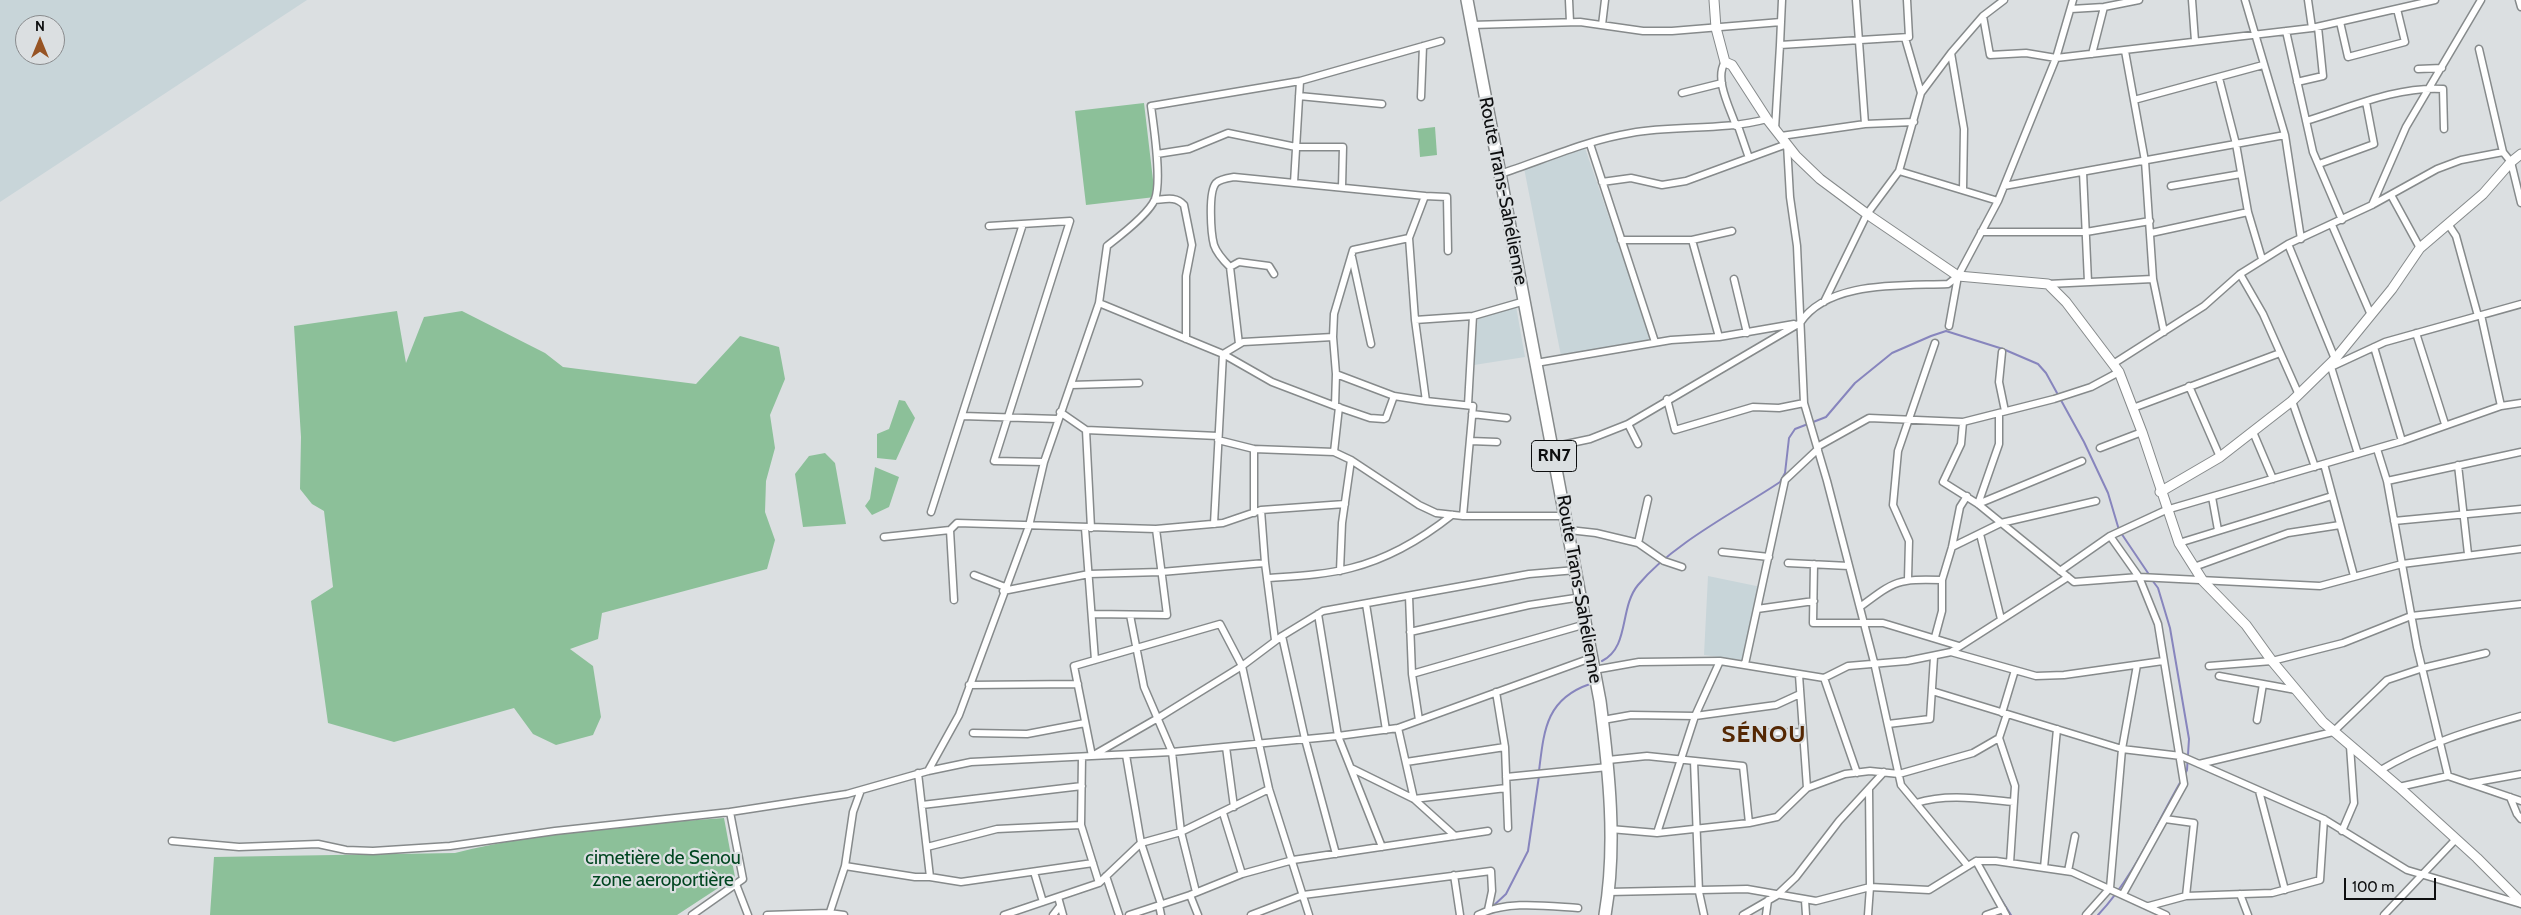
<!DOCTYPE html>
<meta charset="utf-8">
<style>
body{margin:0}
#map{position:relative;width:2521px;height:915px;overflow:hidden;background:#dbdfe1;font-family:Cabin,sans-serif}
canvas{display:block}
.north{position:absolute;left:15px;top:15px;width:50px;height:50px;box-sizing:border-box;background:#dbdfe1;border:1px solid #898b8d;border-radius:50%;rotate:0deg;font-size:14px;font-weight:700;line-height:20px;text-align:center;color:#0d0e0f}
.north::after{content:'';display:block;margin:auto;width:18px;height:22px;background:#975424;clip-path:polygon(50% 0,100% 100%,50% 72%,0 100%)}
.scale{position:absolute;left:2344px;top:878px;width:92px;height:22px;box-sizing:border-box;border:2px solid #0d0e0f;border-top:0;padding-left:6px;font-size:15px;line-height:18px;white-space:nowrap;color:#0d0e0f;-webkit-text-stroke:4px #dbdfe1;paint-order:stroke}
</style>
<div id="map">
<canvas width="2521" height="915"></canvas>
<div class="north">N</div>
<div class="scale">100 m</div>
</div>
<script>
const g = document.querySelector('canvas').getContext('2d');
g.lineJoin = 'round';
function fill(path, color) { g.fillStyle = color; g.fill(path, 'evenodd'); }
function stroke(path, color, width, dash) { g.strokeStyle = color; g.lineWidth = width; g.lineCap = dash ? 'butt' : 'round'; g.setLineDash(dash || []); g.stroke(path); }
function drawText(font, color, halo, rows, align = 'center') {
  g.font = font + ' Cabin,sans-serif'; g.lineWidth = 4.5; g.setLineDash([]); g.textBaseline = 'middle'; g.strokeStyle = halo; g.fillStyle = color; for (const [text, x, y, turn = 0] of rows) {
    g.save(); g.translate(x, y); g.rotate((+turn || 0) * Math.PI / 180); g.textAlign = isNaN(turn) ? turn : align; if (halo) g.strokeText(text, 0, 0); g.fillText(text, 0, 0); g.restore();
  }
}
const built = new Path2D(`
 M 0,0 L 307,0 L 0,202 ZM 25,25 L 55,25 L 55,55 L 25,55 Z
 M 1585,148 L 1651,339 L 1561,356 L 1524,168 Z
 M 1516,306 L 1525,357 L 1474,365 L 1478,316 Z
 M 1708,576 L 1766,588 L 1749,661 L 1704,655 Z`);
const green = new Path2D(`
 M 1144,103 L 1155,197 L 1086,205 L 1075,111 Z
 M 1435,127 L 1437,155 L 1420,157 L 1418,129 Z
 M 397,311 L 406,363 L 424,317 L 462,311 L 545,353 L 563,367 L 696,384 L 740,336 L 779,347 L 785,379 L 770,415 L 775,448 L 766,481 L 765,512 L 775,540 L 767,569 L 602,613 L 598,639 L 570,649 L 593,666 L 601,717 L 593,735 L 556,745 L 533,734 L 514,708 L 394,742 L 328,723 L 311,601 L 333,587 L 324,511 L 312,504 L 300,489 L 301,437 L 294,326 Z
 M 899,400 L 905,401 L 915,418 L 896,460 L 877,458 L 877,434 L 889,429 Z
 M 825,453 L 835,463 L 846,524 L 803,527 L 795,474 L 809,456 Z
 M 875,467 L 899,477 L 889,507 L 872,515 L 865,506 L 870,499 Z
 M 724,818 L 735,877 L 677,915 L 210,915 L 214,857 L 455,853 C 543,831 634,825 724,818 Z`);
const stream = new Path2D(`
 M 2152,580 L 2158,588 L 2170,628 L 2189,739 L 2187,770 L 2185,774
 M 1602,661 C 1630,647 1619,608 1638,585 C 1672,544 1735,512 1780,482 L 1785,473 L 1789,438 L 1795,429 L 1826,417 L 1855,383 L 1892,353 L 1931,336 L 1946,331 L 2003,349 L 2038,364 L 2046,373 L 2084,442 L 2108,493 L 2119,530 L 2150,576
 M 1539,771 C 1544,730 1546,699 1590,684
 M 1999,896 L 2011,915
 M 1491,908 L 1506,894 L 1528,851 L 1539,776
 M 2098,915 C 2134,877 2155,826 2181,781`);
const street = new Path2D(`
 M 1569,0 L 1570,22
 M 1856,0 L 1865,124
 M 2192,0 L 2195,41
 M 2245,0 L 2285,135 L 2301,239
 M 2519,0 L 2521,7
 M 2071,9 L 2104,7 L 2139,0
 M 1983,16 L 1990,55 L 2026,53 L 2056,58 L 2312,28 L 2308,0
 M 1781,22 L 1780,45 L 1909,37 L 1907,0
 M 2340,22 L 2348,57 L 2405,42 L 2397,9
 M 1471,25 L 1580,22 L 1643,31 L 1672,31 L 1781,22 L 1782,0
 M 1602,25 L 1605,0
 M 2312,28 L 2435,0
 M 2286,31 L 2313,152 L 2342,220
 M 1905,38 L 1921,93
 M 2479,49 L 2503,152 L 2511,162 L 2521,203
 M 2125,51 L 2145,161 L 2153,279 L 2164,332
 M 1951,53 L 1964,129 L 1963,190
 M 2092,54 L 2104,7
 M 1725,62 C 1714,79 1730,108 1736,126
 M 2418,69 L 2442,68
 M 2219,78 L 2236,144 L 2248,212 L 2262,259
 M 2297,82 L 2323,76 L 2318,27
 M 1682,93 L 1722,83
 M 1299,96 L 1382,104
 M 1421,97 L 1423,46
 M 2134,100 L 2263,65
 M 2306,121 C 2349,108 2397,86 2443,89 L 2444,129
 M 1738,126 L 1749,158
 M 1775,129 L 1780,45
 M 1781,136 L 1865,124 L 1914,122
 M 1590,144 L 1655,342
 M 1157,154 L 1189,149 L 1228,133 L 1296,147 L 1343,147 L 1342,187
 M 2319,164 L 2374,144 L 2366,102
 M 1899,171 L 1998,201 L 1958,276 L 1949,326
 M 2083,172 L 2088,282
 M 1500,174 C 1543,160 1587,140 1631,133 C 1677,125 1722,131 1767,119
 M 1602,182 L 1631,178 L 1662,185 L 1686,181 L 1787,144 L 1790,197 L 1797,246 L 1804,403 L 1827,481 L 1874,662 L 1901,785 L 1968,866
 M 1294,183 L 1300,81
 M 2004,186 L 2285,135
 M 2171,186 L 2241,174
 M 2391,195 L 2420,248
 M 1155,200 C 1166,199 1176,196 1184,205 L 1192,245 L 1186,276 L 1186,339
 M 1998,201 L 2056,58 L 2073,0
 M 2372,205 L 2406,127 L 2481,0
 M 2448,224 L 2456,236 L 2478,316
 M 2332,225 L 2371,315
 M 989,226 L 1070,221 L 994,461 L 1044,462
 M 1981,232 L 2086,232 L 2150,221
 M 2151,233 L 2248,212
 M 1621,240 L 1692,240 L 1732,231
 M 1692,240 L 1719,337
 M 2288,244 L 2335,359
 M 1352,257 L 1371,344
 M 1230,267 C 1224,261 1217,254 1214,245 C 1211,234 1208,192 1216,183 C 1220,179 1228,178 1234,177 L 1425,196
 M 2240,274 L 2263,314 L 2299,395
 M 1734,279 L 1747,333
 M 2048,284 L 2153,279
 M 1824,302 L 1867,214 L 1899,171 L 1921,93 L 1951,53 L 1983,16 L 2004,0
 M 1099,303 L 1223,354 L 1272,382 L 1335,406 L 1370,418 L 1384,419 L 1386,418 L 1394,396 L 1336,374 L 1333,337 L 1334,314 L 1353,250 L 1409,238 L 1425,196 L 1447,197 L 1448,251
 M 2481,315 L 2501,406
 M 1415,320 L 1473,316 L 1525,301
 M 2416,333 L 2445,424
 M 1239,344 L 1230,267 L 1239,262 L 1269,266 L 1274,274
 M 2374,347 L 2402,441
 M 2002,352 L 1999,382 L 2005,411
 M 1536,363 L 1671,340 L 1719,337 L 1794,324
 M 2113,364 L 2204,306 L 2240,274 L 2288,244 L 2372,205 L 2437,169 L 2461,160 L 2503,152
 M 2329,366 L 2331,367 L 2385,342 L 2521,304
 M 2331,367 L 2358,454
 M 1071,385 L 1139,383
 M 2189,386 L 2220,457
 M 1394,396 L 1426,401 L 1415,320 L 1409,238
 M 1667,399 L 1675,430 L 1753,407 L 1779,408 L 1804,403
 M 1426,401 L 1473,406 L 1463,516
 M 2292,401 L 2315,467
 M 1468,405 L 1473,316
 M 1335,406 L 1336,374
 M 2133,408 L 2280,353
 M 1060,412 L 1086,430 L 1218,436
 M 1472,414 L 1507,418
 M 962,416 L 1058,419
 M 1963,422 L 1961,444 L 1943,482 L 1978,504 L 2074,582 L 2139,577 L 2320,586 L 2402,564 L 2521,549
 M 1628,424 L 1638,444
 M 1086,430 L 1091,528
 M 2253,432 L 2273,479
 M 1218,440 L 1254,449 L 1334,452 L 1351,460 L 1419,505 L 1436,513 L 1463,516 L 1566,516
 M 1470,441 L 1497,442
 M 1552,447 L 1590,439 L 1628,424 L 1800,323 C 1828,280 1903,286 1948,284 L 1958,276
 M 1817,447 L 1869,418 L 1963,422 L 2054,399 L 2091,387 L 2119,372
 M 2100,448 L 2142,432
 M 2377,449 L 2387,481 L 2417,647 L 2448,776
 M 1334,452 L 1339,407
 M 2324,464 L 2354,576
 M 2458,465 L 2468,554
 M 2387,481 L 2521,452
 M 2212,497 L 2218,530
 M 1978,504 L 2082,461
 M 1978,504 L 1999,444 L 1999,413
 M 1261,510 L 1265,563 L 1275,640
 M 931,512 L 1023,224
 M 1254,513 L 1254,449
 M 2394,521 L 2521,509
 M 1214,524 L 1223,354 L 1243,342 L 1333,337
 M 1085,528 L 1095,660
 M 950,530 L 954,600
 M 1569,530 L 1596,533 L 1638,543 L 1664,561 L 1682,567
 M 1980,534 L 2001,619
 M 2110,536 L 2139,577 L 2158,624 L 2184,784 L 2123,894
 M 884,537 L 950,530 L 957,523 L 1156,529 L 1223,523 L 1261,510 L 1345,504
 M 1638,543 L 1648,499
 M 2179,543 L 2332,496
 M 1952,547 L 2001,523 L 2096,501
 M 1722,552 L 1769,557
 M 1788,563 L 1849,566
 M 1814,564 L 1813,623 L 1883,623 L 1959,646
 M 2194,567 L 2288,533 L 2340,525
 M 1340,571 L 1342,523 L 1351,460
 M 2060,571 L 2110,536 L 2166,510 L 2402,441 L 2501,406 L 2521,403
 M 974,575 L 1005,587
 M 1267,578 C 1295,576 1324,575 1351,568 C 1387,559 1423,538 1452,515
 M 1908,579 L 1909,541 L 1893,505 L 1898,451 L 1935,343
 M 1003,591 L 1089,574 L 1161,572 L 1265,563
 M 1409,596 L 1412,674 L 1419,720
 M 1366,604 L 1386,730
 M 1860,607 C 1896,580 1897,579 1942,580
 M 1757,609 L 1814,601
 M 1092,614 L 1167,615 L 1156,529
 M 1318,614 L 1338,736 L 1382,847
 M 1130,615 L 1144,687 L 1172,752 L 1181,832 L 1196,892
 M 1410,632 L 1529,605 L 1582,597
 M 1282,636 L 1305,739 L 1336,854
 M 1935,637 L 1942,611 L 1942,580 L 1952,547 L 1960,507 L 1967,496
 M 1951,652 L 2036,676 L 2064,675 L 2163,661
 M 1745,664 L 1785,480 L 1818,449
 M 2209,666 L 2272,661 L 2343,643 L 2411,616 L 2521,604
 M 1594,670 L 1639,662 L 1720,661 L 1824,678 L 1848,666 L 1907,661 L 1951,652 L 2068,577
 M 1412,674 L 1586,624
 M 1799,675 L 1807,788
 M 2219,676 L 2296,690
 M 1824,678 L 1857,773
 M 969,685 L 1078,684
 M 1932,691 L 2122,749 L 2181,756 L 2324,819 L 2407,870 L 2521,904
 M 1496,692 L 1505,747 L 1508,828
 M 2002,713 L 2015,670
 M 2007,714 L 1999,738 L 2015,786 L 2010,863
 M 1603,720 L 1631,715 L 1695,716 L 1776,705 L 1800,694
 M 2257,720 L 2263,684
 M 1888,724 L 1930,719 L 1934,657
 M 1398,728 L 1414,799 L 1506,788
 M 973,733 L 1027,734 L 1085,723
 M 1755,733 L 1803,732
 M 1226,747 L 1234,807
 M 1126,755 L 1141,843 L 1161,904
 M 1082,757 L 1081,825 L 1099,883
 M 1608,760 L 1647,756 L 1743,766 L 1749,823
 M 1694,761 L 1699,892 L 1704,915
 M 1406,762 L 1505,747
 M 2199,764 L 2333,732 L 2387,680 L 2423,668 L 2486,653
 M 1351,768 L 1414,799 L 1455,836
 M 928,771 L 959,715 L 1029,526 L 1044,462 L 1099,303 L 1107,246 C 1120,236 1149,214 1155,199 C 1162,180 1154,128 1151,106 L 1300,81 L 1441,41
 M 2379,771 C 2424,744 2471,730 2521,716
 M 1506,777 L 1608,767
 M 2471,783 L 2521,774
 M 2399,787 L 2448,776 L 2521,801
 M 2259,791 L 2285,890
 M 2510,797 L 2517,814 L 2521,819
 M 1916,803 C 1948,793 1981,799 2014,802
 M 922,805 L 1082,786
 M 1223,813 L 1242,874
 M 2165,819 L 2194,823 L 2186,896
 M 1610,829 L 1657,833 L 1749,823 L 1777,817 L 1807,788 L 1845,774 L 1870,771 L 1899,774 L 1973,753 L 1999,738
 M 2342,831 L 2354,803 L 2350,746
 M 1657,833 L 1695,716 L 1720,661
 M 172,841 L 239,847 L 318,844 L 346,850 L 373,851 L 450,846 L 555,831 L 730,812 L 847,794 L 928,771 L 971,762 L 1172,752 L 1338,736 L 1398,728 L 1591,658
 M 927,847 L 997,829 L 1081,825
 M 1976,861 L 2006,915
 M 845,866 L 915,877 L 930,877 L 918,773
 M 2044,868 L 2057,729
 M 2068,871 L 2075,836
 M 1034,872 L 1043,902
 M 1454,875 L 1460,915
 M 1106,876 L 1119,915
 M 930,877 L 961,882 L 1093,863
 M 736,884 L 748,915
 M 1608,892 L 1747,889 L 1816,901 L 1870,887 L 1929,890 L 1976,861 L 1996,861 L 2072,872 L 2166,915
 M 2240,894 L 2248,915
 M 1058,897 L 1063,915
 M 1805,900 L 1806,915
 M 1159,905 L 1161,915
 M 2149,906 L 2186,896 L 2272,893 L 2320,880 L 2324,819
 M 692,915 L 743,879 L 730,812
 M 767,915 L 829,913 L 844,915
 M 829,915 L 845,866 L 853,812 L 861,790
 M 1004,915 L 1099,883 L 1141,843 L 1181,832 L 1269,789
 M 1053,915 L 1060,906
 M 1129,915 L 1190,895
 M 1198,915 L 1190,895 L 1242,874 L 1293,860 L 1488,831
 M 1251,915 L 1303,895 L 1491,871 L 1492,891 L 1488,910
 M 1309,915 L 1269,789 L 1242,666 L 1220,624 L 1074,666 L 1092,756 L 1158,718 L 1242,666 L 1282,636 L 1323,611 L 1529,574 L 1576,570
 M 1478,915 C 1506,900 1547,906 1578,908
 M 1743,915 L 1776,896 L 1796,877 L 1839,821 L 1884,772
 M 1766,915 L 1768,900
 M 1868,915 L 1870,887 L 1869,789
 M 1986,915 L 2003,909
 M 2086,915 L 2110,888 L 2122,749 L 2137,665
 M 2384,915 L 2456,839`);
const secondary = new Path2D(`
 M 1714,0 L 1716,28 L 1725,62 L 1732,65 L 1767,119 L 1796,156 L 1820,179 L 1867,214 L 1958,276 L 2048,284 L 2066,302 L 2119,372 L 2142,432 L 2179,543 L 2203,581 L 2246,625 L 2272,661 L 2323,722 L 2399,787 L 2477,858 L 2521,902
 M 2160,492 L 2220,457 L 2292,401 L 2335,359 L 2392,289 L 2420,248 L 2483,194 L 2511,162 L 2521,154`);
const highway = new Path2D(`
 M 1467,0 L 1600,701 C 1609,771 1617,845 1605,915`);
const shields = [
 [1554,456,45]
];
const shieldNames = [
 ["RN7",1554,456]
];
const streetNames = [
 ["Route Trans-Sahélienne",1503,191,79],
 ["Route Trans-Sahélienne",1579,589,80]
];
const parkNames = [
 ["cimetière de Senou",663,858],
 ["zone aeroportière",663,880]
];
const districtNames = [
 ["SÉNOU",1764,735]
];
fill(built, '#c8d5d9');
fill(green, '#8cc099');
stroke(stream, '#8785bd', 2);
stroke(street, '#868a8b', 9);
stroke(secondary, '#868a8b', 11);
stroke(highway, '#868a8b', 14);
stroke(street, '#fff', 6);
stroke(secondary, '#fff', 9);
stroke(highway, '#fff', 11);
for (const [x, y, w] of shields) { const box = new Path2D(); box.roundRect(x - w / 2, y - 15.5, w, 31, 4); g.fillStyle = '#dbdfe1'; g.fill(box); stroke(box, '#0d0e0f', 1); }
drawText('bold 18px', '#0d0e0f', null, shieldNames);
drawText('19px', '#0d0e0f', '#dbdfe1', streetNames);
drawText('19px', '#004620', '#dbdfe1', parkNames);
g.letterSpacing = '1px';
drawText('bold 24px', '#542703', '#dbdfe1', districtNames);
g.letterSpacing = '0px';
</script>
